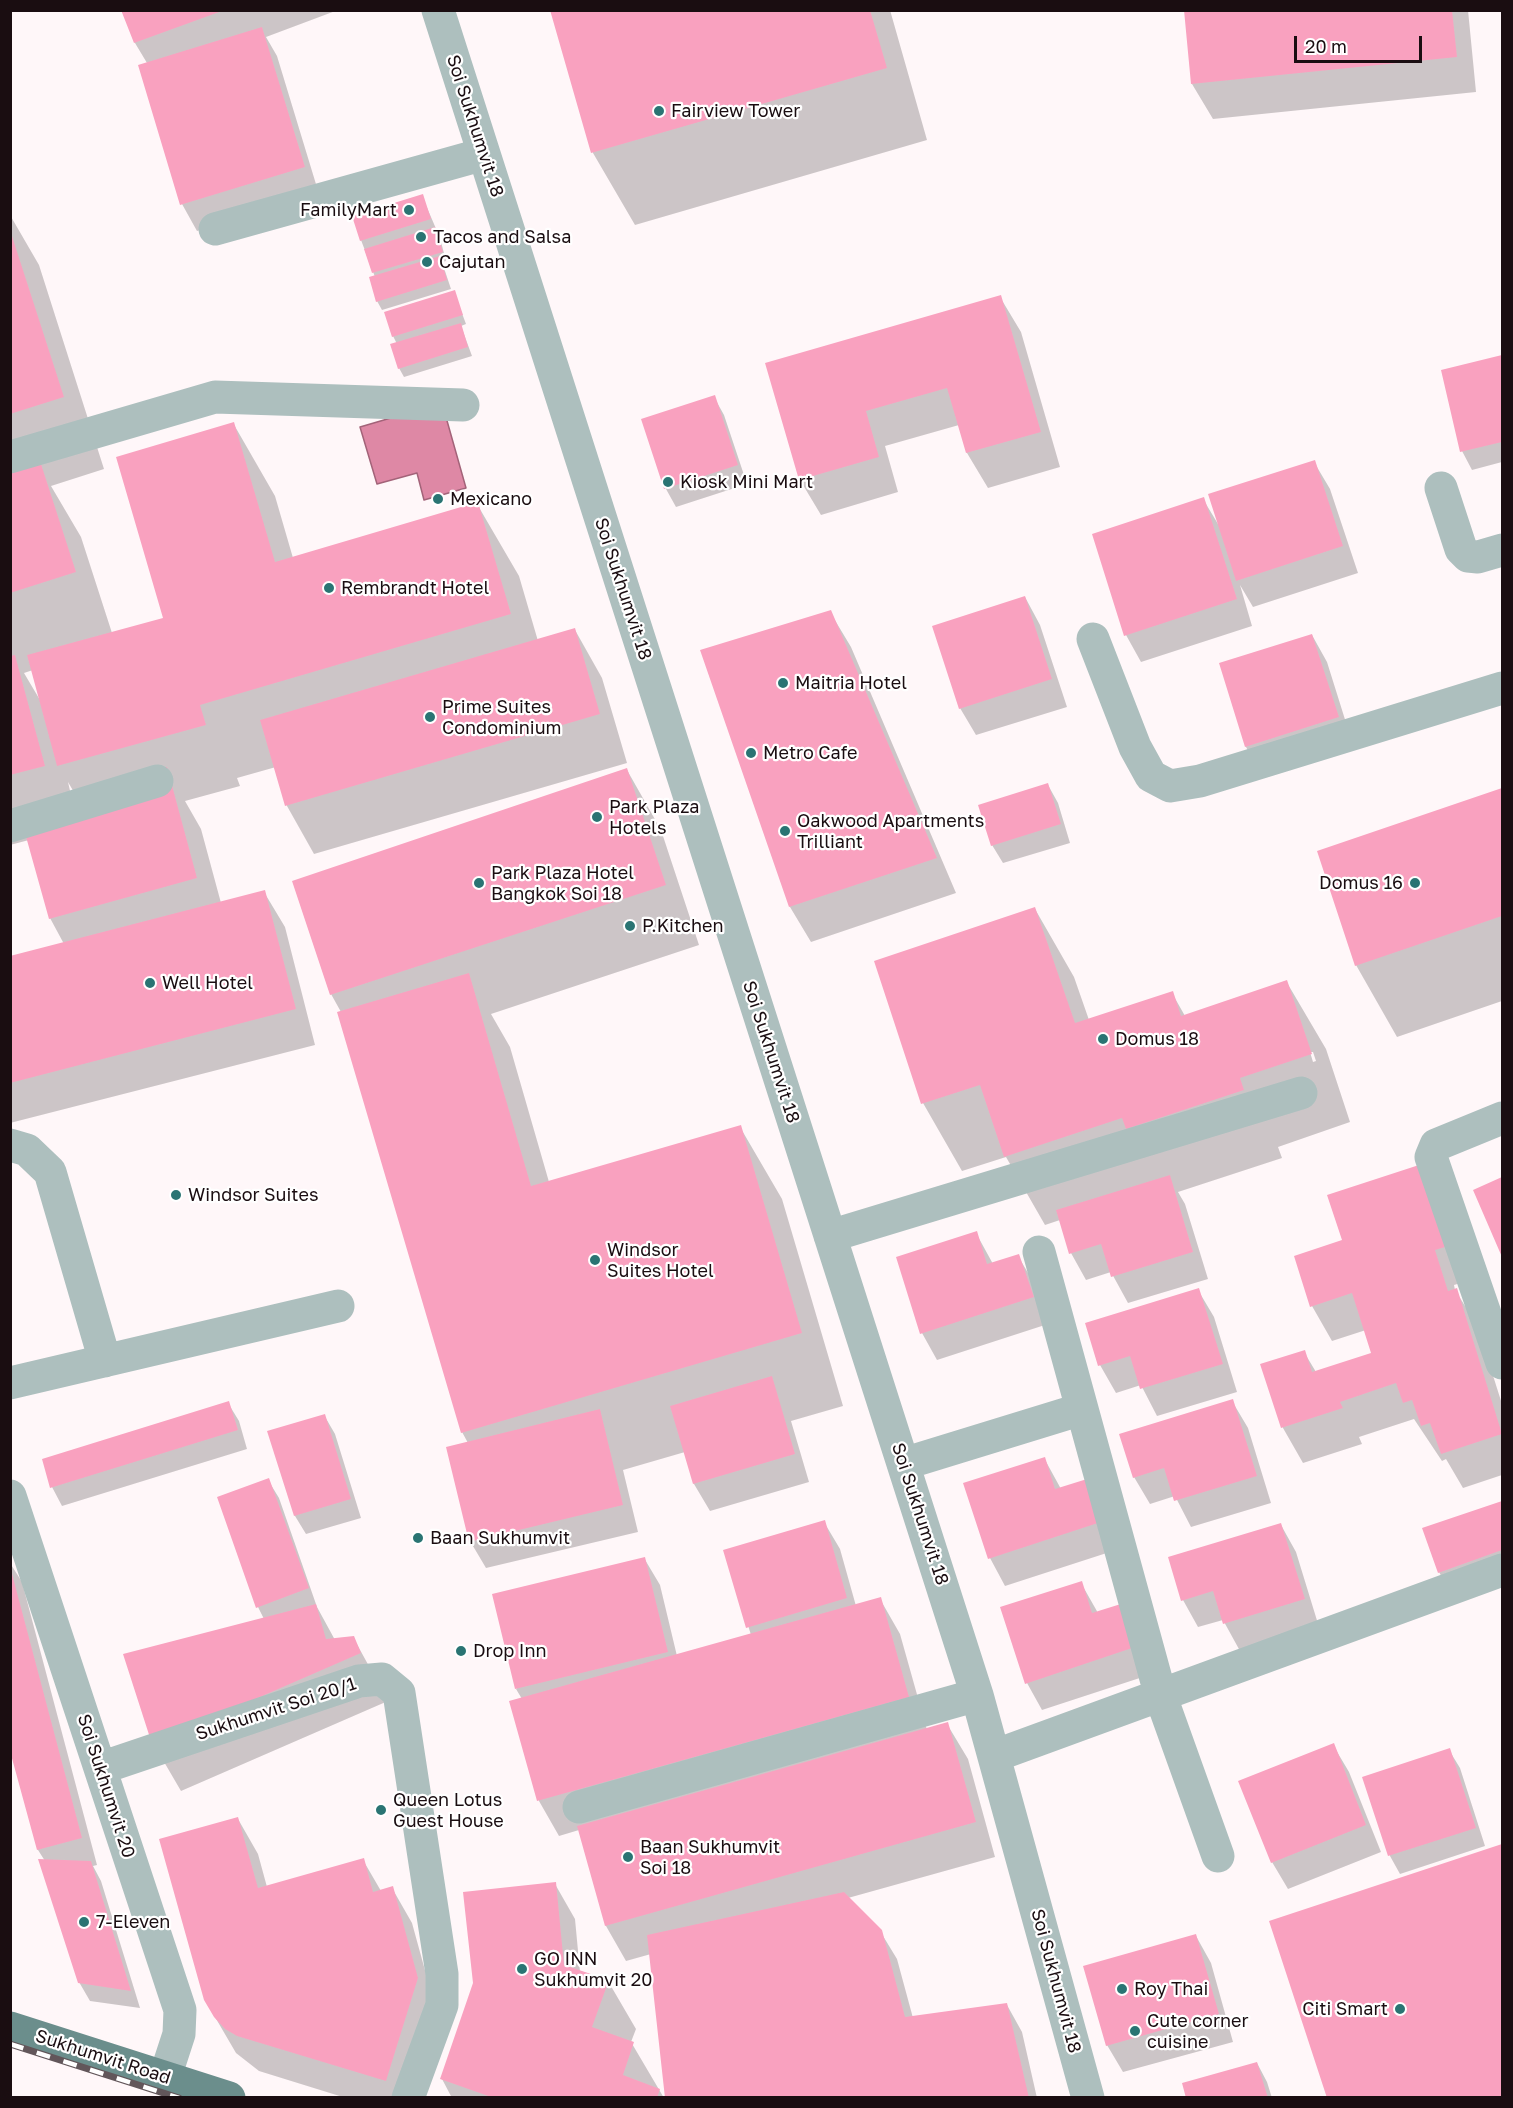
<!DOCTYPE html>
<style>
body{margin:0}
#map{position:relative;width:1513px;height:2108px;overflow:hidden;background:#fff7f9;font-family:"Golos Text",sans-serif}
canvas{display:block}
.frame{position:absolute;inset:0;border:12px solid #1a0d11;pointer-events:none}
.scale{position:absolute;left:1294px;top:36px;width:128px;height:27px;box-sizing:border-box;border:3px solid #1a0d11;border-top:0;padding-left:8px;font-size:18px;line-height:21px;white-space:nowrap;color:#1a0d11;-webkit-text-stroke:4px #fff;paint-order:stroke}
</style>
<div id="map">
<canvas width="1513" height="2108"></canvas>
<div class="frame"></div>
<div class="scale">20 m</div>
</div>
<script>
const g = document.querySelector('canvas').getContext('2d');
g.lineJoin = 'round';
function fill(path, color) { g.fillStyle = color; g.fill(path, 'evenodd'); }
function stroke(path, color, width, dash) { g.strokeStyle = color; g.lineWidth = width; g.lineCap = dash ? 'butt' : 'round'; g.setLineDash(dash || []); g.stroke(path); }
function drawText(font, color, halo, rows, align = 'center') {
  g.font = font + ' "Golos Text",sans-serif'; g.lineWidth = 4.5; g.setLineDash([]); g.textBaseline = 'middle'; g.strokeStyle = halo; g.fillStyle = color; for (const [text, x, y, turn = 0] of rows) {
    g.save(); g.translate(x, y); g.rotate((+turn || 0) * Math.PI / 180); g.textAlign = isNaN(turn) ? turn : align; if (halo) g.strokeText(text, 0, 0); g.fillText(text, 0, 0); g.restore();
  }
}
const water = new Path2D(`
 M 442,403 L 466,488 L 424,500 L 417,473 L 377,484 L 360,427 Z`);
const shadow = new Path2D(`
 M 123,10 L 338,10 L 266,37 L 277,56 L 319,194 L 197,231 L 182,204 L 147,63 L 135,43 Z
 M 552,10 L 890,10 L 927,140 L 635,225 L 593,153 Z
 M 1185,10 L 1468,10 L 1476,92 L 1213,119 L 1192,84 Z
 M 422,196 L 440,238 L 446,261 L 442,262 L 451,289 L 382,310 L 377,301 L 375,277 L 361,240 Z
 M 10,215 L 39,265 L 104,469 L 51,486 L 81,537 L 112,633 L 165,619 L 233,423 L 275,496 L 293,558 L 477,504 L 519,576 L 538,641 L 575,630 L 602,678 L 627,763 L 314,854 L 287,806 L 276,767 L 237,778 L 240,786 L 185,801 L 201,829 L 221,903 L 264,892 L 285,927 L 315,1045 L 10,1123 L 10,957 L 64,944 L 50,918 L 29,840 L 10,845 ZM 33,670 L 40,700 L 24,673 ZM 68,782 L 75,794 L 71,795 Z
 M 454,292 L 466,324 L 461,326 L 472,356 L 404,377 L 399,368 L 397,344 L 393,336 Z
 M 1000,297 L 1021,332 L 1060,467 L 988,488 L 967,453 L 959,425 L 885,446 L 898,492 L 821,515 L 800,480 L 767,364 Z
 M 1502,357 L 1502,462 L 1472,470 L 1462,451 L 1442,372 Z
 M 714,397 L 724,415 L 747,484 L 676,507 L 666,489 L 643,420 Z
 M 1314,462 L 1330,489 L 1358,573 L 1253,607 L 1240,585 L 1252,626 L 1141,662 L 1126,635 L 1203,499 L 1218,524 Z
 M 1025,597 L 1040,625 L 1067,707 L 976,735 L 960,708 Z
 M 830,612 L 851,647 L 956,893 L 811,942 L 790,907 L 702,651 Z
 M 1312,635 L 1327,662 L 1353,745 L 1262,774 L 1246,747 L 1220,664 Z
 M 627,770 L 661,830 L 699,945 L 491,1014 L 510,1047 L 549,1182 L 740,1127 L 782,1199 L 843,1406 L 791,1421 L 809,1482 L 710,1511 L 694,1484 L 685,1452 L 623,1470 L 638,1532 L 486,1568 L 470,1541 L 468,1443 L 462,1432 L 341,1012 L 331,994 Z
 M 1048,785 L 1058,803 L 1070,843 L 1003,863 L 992,845 Z
 M 1502,790 L 1502,1001 L 1397,1037 L 1356,965 L 1319,852 Z
 M 1035,909 L 1074,977 L 1089,1020 L 1172,993 L 1185,1016 L 1286,981 L 1326,1049 L 1350,1122 L 1278,1147 L 1282,1158 L 1178,1192 L 1185,1204 L 1208,1279 L 1128,1303 L 1111,1272 L 1086,1280 L 1071,1253 L 1060,1220 L 1045,1225 L 1006,1157 L 962,1171 L 923,1103 ZM 1310,1052 L 1313,1052 L 1316,1061 L 1313,1062 Z
 M 1418,1167 L 1464,1282 L 1454,1285 L 1455,1290 L 1477,1325 L 1502,1404 L 1502,1475 L 1463,1488 L 1446,1459 L 1442,1461 L 1414,1419 L 1359,1437 L 1362,1444 L 1303,1463 L 1283,1428 L 1262,1365 L 1304,1352 L 1316,1372 L 1373,1354 L 1366,1330 L 1332,1341 L 1312,1306 L 1344,1241 Z
 M 1502,1178 L 1502,1253 L 1475,1191 Z
 M 976,1233 L 993,1264 L 1018,1256 L 1034,1283 L 1048,1324 L 937,1360 L 922,1333 Z
 M 1198,1290 L 1214,1317 L 1237,1392 L 1157,1416 L 1141,1385 L 1116,1393 L 1100,1365 Z
 M 1232,1401 L 1248,1428 L 1271,1503 L 1191,1527 L 1175,1496 L 1150,1504 L 1134,1477 Z
 M 228,1403 L 239,1421 L 247,1449 L 62,1506 L 52,1487 L 44,1460 Z
 M 324,1415 L 335,1434 L 361,1518 L 306,1534 L 295,1516 L 269,1432 Z
 M 1044,1458 L 1061,1489 L 1086,1480 L 1116,1550 L 1005,1586 L 990,1558 L 965,1484 Z
 M 268,1480 L 279,1498 L 317,1607 L 335,1640 L 353,1637 L 388,1701 L 181,1791 L 153,1743 L 264,1619 L 258,1607 Z
 M 1502,1502 L 1502,1572 L 1449,1590 L 1439,1572 L 1424,1529 Z
 M 824,1522 L 840,1549 L 856,1606 L 880,1599 L 900,1634 L 927,1730 L 947,1724 L 968,1759 L 995,1857 L 848,1898 L 880,1931 L 897,1959 L 913,2018 L 1007,2005 L 1022,2032 L 1037,2098 L 667,2098 L 651,1954 L 626,1961 L 606,1926 L 579,1830 L 559,1836 L 539,1801 L 511,1702 L 522,1699 L 516,1689 L 644,1558 L 660,1585 L 677,1656 L 751,1635 L 725,1551 Z
 M 1281,1525 L 1296,1552 L 1319,1627 L 1240,1651 L 1223,1620 L 1198,1627 L 1183,1600 Z
 M 10,1563 L 22,1582 L 97,1865 L 93,1866 L 101,1881 L 140,2008 L 90,2001 L 79,1982 L 45,1861 L 38,1850 L 10,1745 Z
 M 1081,1583 L 1098,1613 L 1123,1605 L 1152,1674 L 1042,1710 L 1027,1683 Z
 M 1333,1745 L 1349,1772 L 1381,1852 L 1288,1889 L 1272,1862 Z
 M 1449,1750 L 1460,1768 L 1485,1846 L 1400,1874 L 1390,1856 L 1364,1778 Z
 M 238,1819 L 258,1854 L 267,1887 L 363,1860 L 381,1891 L 392,1888 L 412,1923 L 437,2014 L 412,2098 L 346,2098 L 259,2071 L 236,2053 L 215,2017 Z
 M 1502,1846 L 1502,2098 L 1329,2098 L 1271,1922 Z
 M 555,1884 L 575,1919 L 580,1972 L 608,1981 L 636,2029 L 631,2042 L 664,2098 L 452,2098 L 442,2079 Z
 M 1196,1936 L 1211,1963 L 1233,2042 L 1123,2072 L 1107,2045 Z
 M 1257,2063 L 1267,2082 L 1272,2098 L 1188,2098 Z`);
const building = new Path2D(`
 M 121,10 L 222,10 L 222,11 L 134,43 Z
 M 550,10 L 870,10 L 887,68 L 591,153 Z
 M 1184,10 L 1452,10 L 1457,57 L 1191,84 Z
 M 262,27 L 305,167 L 180,205 L 138,65 Z
 M 423,194 L 431,219 L 360,241 L 352,216 Z
 M 435,227 L 443,252 L 372,273 L 364,249 Z
 M 10,230 L 64,397 L 10,414 Z
 M 440,256 L 447,280 L 376,302 L 369,277 Z
 M 455,290 L 463,315 L 392,337 L 384,312 Z
 M 1001,295 L 1041,432 L 966,453 L 947,388 L 866,411 L 879,457 L 799,480 L 765,363 Z
 M 461,323 L 468,347 L 398,369 L 390,344 Z
 M 1502,355 L 1502,442 L 1460,452 L 1441,370 Z
 M 715,395 L 738,465 L 664,489 L 641,419 Z
 M 234,422 L 275,562 L 478,502 L 511,614 L 200,705 L 206,725 L 57,766 L 27,655 L 163,618 L 116,457 Z
 M 1315,460 L 1343,546 L 1236,581 L 1208,494 Z
 M 41,464 L 76,572 L 10,593 L 10,473 Z
 M 1204,497 L 1237,599 L 1124,636 L 1092,534 Z
 M 1025,596 L 1052,679 L 959,709 L 932,626 Z
 M 831,610 L 937,858 L 789,907 L 700,650 Z
 M 575,628 L 600,714 L 285,806 L 260,720 Z
 M 1312,634 L 1339,717 L 1245,747 L 1219,663 Z
 M 15,655 L 45,766 L 10,775 L 10,656 Z
 M 167,767 L 197,878 L 49,919 L 18,808 Z
 M 627,768 L 666,885 L 330,995 L 292,881 Z
 M 1048,783 L 1061,824 L 991,846 L 978,805 Z
 M 1502,788 L 1502,916 L 1355,966 L 1317,851 Z
 M 265,890 L 296,1009 L 10,1083 L 10,956 Z
 M 1035,907 L 1075,1023 L 1173,991 L 1181,1016 L 1287,980 L 1312,1054 L 1240,1078 L 1244,1090 L 1126,1129 L 1122,1118 L 1004,1157 L 980,1085 L 921,1104 L 874,961 Z
 M 469,973 L 531,1186 L 741,1125 L 802,1333 L 461,1433 L 337,1012 Z
 M 1419,1165 L 1445,1247 L 1435,1250 L 1448,1291 L 1457,1288 L 1502,1434 L 1441,1454 L 1430,1423 L 1421,1426 L 1412,1400 L 1403,1403 L 1396,1383 L 1340,1402 L 1343,1408 L 1281,1428 L 1260,1364 L 1305,1350 L 1312,1372 L 1371,1353 L 1352,1293 L 1310,1307 L 1294,1256 L 1342,1240 L 1327,1195 Z
 M 1170,1175 L 1193,1252 L 1111,1277 L 1101,1244 L 1069,1254 L 1056,1210 Z
 M 1502,1177 L 1502,1257 L 1473,1190 Z
 M 977,1231 L 987,1264 L 1019,1254 L 1034,1297 L 920,1334 L 896,1257 Z
 M 1199,1288 L 1223,1364 L 1140,1389 L 1130,1356 L 1098,1366 L 1085,1323 Z
 M 772,1376 L 795,1454 L 693,1484 L 670,1406 Z
 M 1233,1399 L 1257,1476 L 1174,1501 L 1164,1468 L 1133,1478 L 1119,1434 Z
 M 229,1401 L 238,1430 L 50,1488 L 42,1459 Z
 M 600,1409 L 623,1505 L 469,1542 L 446,1447 Z
 M 325,1414 L 351,1499 L 294,1516 L 267,1431 Z
 M 1045,1457 L 1055,1489 L 1087,1479 L 1101,1522 L 988,1559 L 963,1483 Z
 M 269,1478 L 309,1588 L 256,1608 L 217,1497 Z
 M 1502,1501 L 1502,1550 L 1438,1573 L 1422,1528 Z
 M 825,1520 L 847,1598 L 746,1628 L 723,1550 Z
 M 1281,1523 L 1305,1599 L 1223,1624 L 1213,1591 L 1181,1601 L 1168,1557 Z
 M 645,1557 L 668,1652 L 515,1689 L 492,1594 Z
 M 11,1570 L 82,1838 L 37,1850 L 10,1751 Z
 M 1082,1581 L 1092,1613 L 1124,1603 L 1138,1646 L 1025,1684 L 1000,1607 Z
 M 881,1597 L 909,1697 L 537,1801 L 509,1701 Z
 M 316,1604 L 326,1639 L 354,1636 L 361,1653 L 152,1744 L 123,1654 Z
 M 948,1722 L 976,1822 L 605,1926 L 577,1826 Z
 M 1334,1743 L 1366,1825 L 1271,1863 L 1238,1781 Z
 M 1450,1748 L 1476,1828 L 1388,1856 L 1362,1777 Z
 M 238,1817 L 258,1888 L 364,1858 L 373,1892 L 393,1886 L 418,1978 L 386,2081 L 237,2036 L 225,2029 L 214,2017 L 204,2000 L 159,1839 Z
 M 1502,1844 L 1502,2098 L 1327,2098 L 1269,1921 Z
 M 38,1859 L 91,1861 L 131,1991 L 78,1983 Z
 M 556,1882 L 564,1965 L 609,1980 L 592,2027 L 634,2042 L 623,2075 L 660,2089 L 657,2098 L 494,2098 L 440,2079 L 473,1983 L 463,1892 Z
 M 844,1892 L 882,1930 L 905,2017 L 1007,2003 L 1029,2098 L 665,2098 L 647,1935 Z
 M 1196,1934 L 1219,2014 L 1106,2046 L 1083,1966 Z
 M 1257,2062 L 1268,2098 L 1186,2098 L 1182,2083 Z`);
const minor = new Path2D(`
 M 438,10 L 977,1695 L 1088,2098
 M 215,229 L 484,154
 M 10,457 L 215,397 L 463,405
 M 1441,488 L 1461,549 L 1468,556 L 1478,557 L 1502,550
 M 1093,639 L 1135,747 L 1151,776 L 1170,786 L 1200,781 L 1502,688
 M 10,826 L 157,781
 M 1502,1118 L 1436,1145 L 1431,1157 L 1502,1363
 M 10,1145 L 27,1150 L 50,1172 L 105,1361
 M 830,1236 L 1301,1093
 M 1039,1252 L 1161,1697 L 1218,1856
 M 10,1383 L 338,1306
 M 903,1464 L 1082,1409
 M 10,1496 L 180,2010 L 179,2034 L 165,2077
 M 994,1756 L 1502,1570
 M 101,1768 L 359,1681 L 382,1679 L 399,1693 L 442,1974 L 442,2005 L 408,2098
 M 579,1807 L 977,1695`);
const major = new Path2D(`
 M 10,2028 L 229,2098`);
const rail = new Path2D(`
 M 10,2044 L 179,2098`);
const markers = [
 [659,111,6,"#2a7473"],
 [409,210,6,"#2a7473"],
 [421,237,6,"#2a7473"],
 [427,262,6,"#2a7473"],
 [668,482,6,"#2a7473"],
 [438,499,6,"#2a7473"],
 [329,588,6,"#2a7473"],
 [783,683,6,"#2a7473"],
 [430,717,6,"#2a7473"],
 [751,753,6,"#2a7473"],
 [597,817,6,"#2a7473"],
 [785,831,6,"#2a7473"],
 [479,883,6,"#2a7473"],
 [1415,883,6,"#2a7473"],
 [630,926,6,"#2a7473"],
 [150,983,6,"#2a7473"],
 [1103,1039,6,"#2a7473"],
 [176,1195,6,"#2a7473"],
 [595,1260,6,"#2a7473"],
 [418,1538,6,"#2a7473"],
 [461,1651,6,"#2a7473"],
 [381,1810,6,"#2a7473"],
 [628,1857,6,"#2a7473"],
 [84,1922,6,"#2a7473"],
 [522,1969,6,"#2a7473"],
 [1122,1989,6,"#2a7473"],
 [1400,2009,6,"#2a7473"],
 [1135,2031,6,"#2a7473"]
];
const poiNames = [
 ["Fairview Tower",671,111],
 ["FamilyMart",397,210,"right"],
 ["Tacos and Salsa",433,237],
 ["Cajutan",439,262],
 ["Kiosk Mini Mart",680,482],
 ["Mexicano",450,499],
 ["Rembrandt Hotel",341,588],
 ["Maitria Hotel",795,683],
 ["Prime Suites",442,707],
 ["Condominium",442,728],
 ["Metro Cafe",763,753],
 ["Park Plaza",609,807],
 ["Hotels",609,828],
 ["Oakwood Apartments",797,821],
 ["Trilliant",797,842],
 ["Park Plaza Hotel",491,873],
 ["Bangkok Soi 18",491,894],
 ["Domus 16",1403,883,"right"],
 ["P.Kitchen",642,926],
 ["Well Hotel",162,983],
 ["Domus 18",1115,1039],
 ["Windsor Suites",188,1195],
 ["Windsor",607,1250],
 ["Suites Hotel",607,1271],
 ["Baan Sukhumvit",430,1538],
 ["Drop Inn",473,1651],
 ["Queen Lotus",393,1800],
 ["Guest House",393,1821],
 ["Baan Sukhumvit",640,1847],
 ["Soi 18",640,1868],
 ["7-Eleven",96,1922],
 ["GO INN",534,1959],
 ["Sukhumvit 20",534,1980],
 ["Roy Thai",1134,1989],
 ["Citi Smart",1388,2009,"right"],
 ["Cute corner",1147,2021],
 ["cuisine",1147,2042]
];
const streetNames = [
 ["Soi Sukhumvit 18",475,126,72],
 ["Soi Sukhumvit 18",623,589,72],
 ["Soi Sukhumvit 18",771,1052,72],
 ["Soi Sukhumvit 18",920,1514,72],
 ["Sukhumvit Soi 20/1",276,1709,-18],
 ["Soi Sukhumvit 20",106,1786,72],
 ["Soi Sukhumvit 18",1056,1981,75],
 ["Sukhumvit Road",103,2057,18]
];
fill(water, '#de88a5');
stroke(water, '#a36379', 1.5);
fill(shadow, '#0003');
fill(building, '#f9a1bf');
stroke(minor, '#adbfbe', 33);
stroke(major, '#6b8e8c', 33);
stroke(rail, '#62565a', 7);
stroke(rail, '#fff', 4.5, [14]);
for (const [x, y, r, color] of markers) { const dot = new Path2D(); dot.arc(x, y, r, 0, 2 * Math.PI); g.fillStyle = color; g.fill(dot); stroke(dot, '#fff', 2); }
drawText('18px', '#1a0d11', '#fff', poiNames, 'left');
drawText('18px', '#1a0d11', '#fff', streetNames);
</script>
